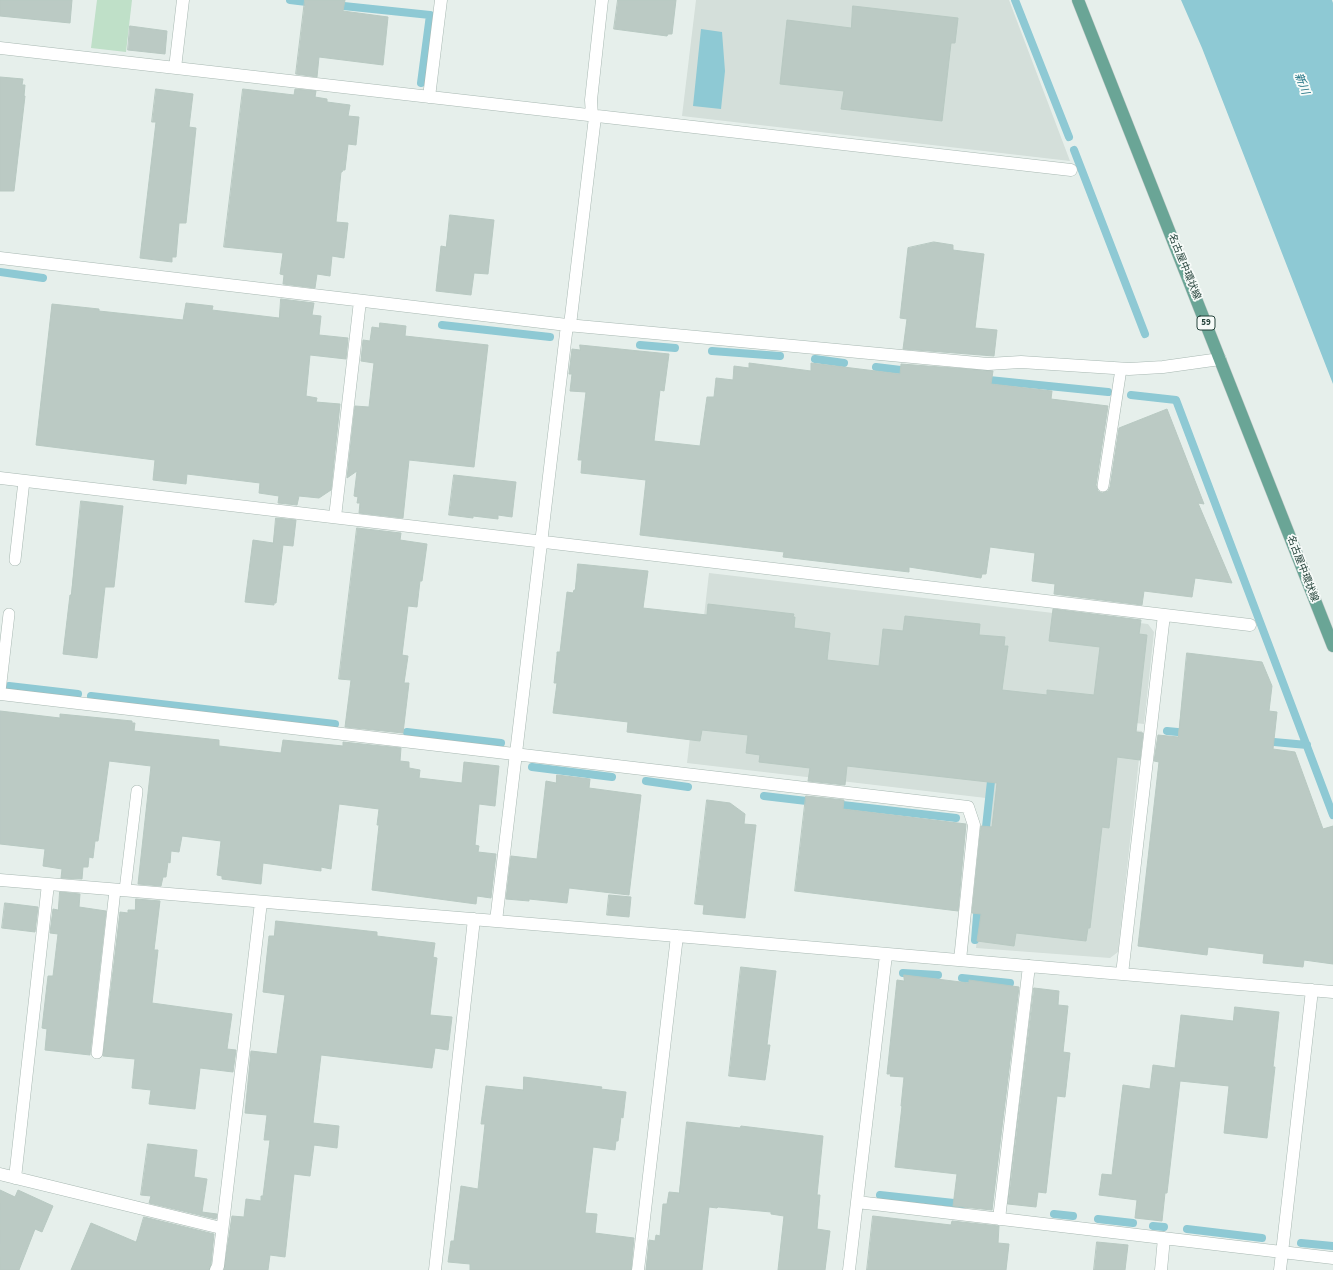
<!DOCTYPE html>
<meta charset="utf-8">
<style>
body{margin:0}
canvas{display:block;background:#e6efeb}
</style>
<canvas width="1333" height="1270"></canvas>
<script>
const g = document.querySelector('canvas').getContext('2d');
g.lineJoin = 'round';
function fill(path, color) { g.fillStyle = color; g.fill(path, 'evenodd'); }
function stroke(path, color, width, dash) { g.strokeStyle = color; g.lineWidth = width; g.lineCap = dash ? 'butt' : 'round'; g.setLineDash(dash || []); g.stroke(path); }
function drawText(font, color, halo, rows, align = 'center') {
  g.font = font + ' "Source Sans 3","Noto Sans JP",sans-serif'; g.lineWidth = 3.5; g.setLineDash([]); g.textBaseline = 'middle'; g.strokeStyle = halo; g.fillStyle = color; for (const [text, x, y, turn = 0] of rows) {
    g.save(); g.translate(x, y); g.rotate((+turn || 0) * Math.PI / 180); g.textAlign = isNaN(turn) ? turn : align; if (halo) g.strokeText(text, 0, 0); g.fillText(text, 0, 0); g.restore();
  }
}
const built = new Path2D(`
 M 696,0 L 1009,0 L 1070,161 L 682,116 Z
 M 709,573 L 1148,624 L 1154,632 L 1144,724 L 996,707 L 986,798 L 687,763 Z
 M 1001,716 L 1142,731 L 1118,952 L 1110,958 L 976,948 Z`);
const green = new Path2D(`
 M 97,0 L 132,0 L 126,52 L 91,48 Z`);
const water = new Path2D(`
 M 1181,0 L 1332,0 L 1333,3 L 1333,384 L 1202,48 Z
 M 701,29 L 722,32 L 725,71 L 721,109 L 693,106 Z`);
const stream = new Path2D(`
 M 290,0 L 315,3
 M 1015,0 L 1069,137
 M 334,5 L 430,15 L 421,83
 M 1074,150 L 1145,334
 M 0,272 L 43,278
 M 442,325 L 550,337
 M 640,345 L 675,348
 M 712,351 L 780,356
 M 815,359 L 844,363
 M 876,367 L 909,371
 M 989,380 L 1108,392
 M 1131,395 L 1176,400 L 1333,815
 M 9,686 L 78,694
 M 91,696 L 335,724
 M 1167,731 L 1188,733
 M 407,732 L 501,743
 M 1263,741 L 1307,745
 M 532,767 L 612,777
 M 646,781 L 688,787
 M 764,796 L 815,802
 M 834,804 L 956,818
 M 985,836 L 992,772
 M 975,940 L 978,903
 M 903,973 L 938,975
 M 962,978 L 1010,983
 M 880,1195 L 963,1204
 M 1054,1214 L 1073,1216
 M 1098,1219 L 1133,1223
 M 1153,1226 L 1164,1227
 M 1187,1229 L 1262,1238
 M 1301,1243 L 1333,1246`);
const building = new Path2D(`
 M 0,0 L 72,0 L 70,23 L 0,16 Z
 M 305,0 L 345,0 L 343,11 L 388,17 L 383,65 L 319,57 L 317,77 L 296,74 Z
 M 618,0 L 676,0 L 672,34 L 668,34 L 667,36 L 614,29 Z
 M 853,6 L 958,18 L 955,43 L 951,43 L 942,121 L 841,109 L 844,91 L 780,84 L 787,20 L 851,28 Z
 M 130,26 L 167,31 L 165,54 L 128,50 Z
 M 0,77 L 23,79 L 22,85 L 25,85 L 24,96 L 25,96 L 14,191 L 0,191 Z
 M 156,89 L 193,94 L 189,127 L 196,128 L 186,223 L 179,223 L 176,257 L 172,257 L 172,262 L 140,258 L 156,122 L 152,122 Z
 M 243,89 L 294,95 L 295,89 L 316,91 L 315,97 L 327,99 L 327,102 L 350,105 L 348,116 L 359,117 L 356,145 L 348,144 L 345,170 L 343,170 L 342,172 L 341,172 L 336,222 L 348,223 L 344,258 L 332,256 L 330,276 L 317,274 L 315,288 L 283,284 L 284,275 L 280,274 L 283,253 L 224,247 Z
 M 450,215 L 494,220 L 488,274 L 474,273 L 471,295 L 436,291 L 441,246 L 446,247 Z
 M 934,242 L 953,245 L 953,250 L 984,254 L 975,328 L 997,330 L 994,356 L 903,349 L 907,319 L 900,318 L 908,248 Z
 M 281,299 L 314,303 L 312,315 L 321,316 L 319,335 L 348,338 L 346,359 L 310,355 L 306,396 L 317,398 L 316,402 L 340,404 L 331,490 L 319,498 L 299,496 L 297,505 L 278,503 L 279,496 L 259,493 L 260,483 L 187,474 L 186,484 L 153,480 L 155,460 L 36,445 L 52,304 L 99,309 L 99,311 L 183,320 L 186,303 L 213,306 L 212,310 L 279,318 Z
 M 380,323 L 406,326 L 405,336 L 488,345 L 474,467 L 409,460 L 403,518 L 359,513 L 360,503 L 357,503 L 358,497 L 354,496 L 357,471 L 347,478 L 355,406 L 369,407 L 374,363 L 361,361 L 363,340 L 370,341 L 372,327 L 379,328 Z
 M 580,345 L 669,354 L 664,391 L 660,390 L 654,441 L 700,446 L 707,397 L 714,397 L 716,378 L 733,380 L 734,366 L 749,368 L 749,363 L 811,371 L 811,363 L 900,374 L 901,364 L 993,371 L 991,384 L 1052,391 L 1051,399 L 1108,406 L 1096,485 L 1098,491 L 1102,493 L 1108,491 L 1110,487 L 1119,428 L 1167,409 L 1204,504 L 1198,503 L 1232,583 L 1195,578 L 1192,597 L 1144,591 L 1142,605 L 1054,594 L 1055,584 L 1032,581 L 1035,553 L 990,547 L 986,574 L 982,574 L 981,578 L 909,567 L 909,572 L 783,557 L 784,552 L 640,535 L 646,480 L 581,473 L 582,460 L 578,460 L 586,392 L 570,391 L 572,374 L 569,374 L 572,349 L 580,350 Z
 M 454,475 L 516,482 L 512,517 L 498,515 L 498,519 L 473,516 L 473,518 L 449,515 Z
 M 81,501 L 123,506 L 114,587 L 105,587 L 97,658 L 63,654 L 70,595 L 71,595 Z
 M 276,518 L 296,520 L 293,546 L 283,545 L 276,603 L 274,603 L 274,605 L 245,602 L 253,540 L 273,543 Z
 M 357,528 L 401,533 L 400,540 L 427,544 L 422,581 L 420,581 L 417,607 L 408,606 L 402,655 L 408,656 L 404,683 L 409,683 L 403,733 L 345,727 L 351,680 L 339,679 Z
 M 578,564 L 648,571 L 643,608 L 707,615 L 708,604 L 794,614 L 793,617 L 795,617 L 794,628 L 830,633 L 827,660 L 879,666 L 883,629 L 903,631 L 905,616 L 980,624 L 979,635 L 1005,637 L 1004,646 L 1008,646 L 1002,690 L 1047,695 L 1047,690 L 1094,695 L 1100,647 L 1049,641 L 1053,609 L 1141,620 L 1139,634 L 1147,635 L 1136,732 L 1143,733 L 1140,760 L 1117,757 L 1109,828 L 1102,827 L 1090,928 L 1088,928 L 1086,941 L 1016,933 L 1014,946 L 977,941 L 981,914 L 972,913 L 981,826 L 992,827 L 997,783 L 847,766 L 845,785 L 808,781 L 810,768 L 759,762 L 760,755 L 746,753 L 748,735 L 702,730 L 700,741 L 627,732 L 628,722 L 553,713 L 557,683 L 554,683 L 557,655 L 557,652 L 560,652 L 567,592 L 573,593 L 574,590 L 575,590 Z
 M 1187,653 L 1262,662 L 1272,686 L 1269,711 L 1277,712 L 1273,749 L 1295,752 L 1323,829 L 1333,826 L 1333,964 L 1304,960 L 1303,967 L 1263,963 L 1264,954 L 1208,947 L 1207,955 L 1138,946 L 1159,762 L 1154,761 L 1158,735 L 1178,737 Z
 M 0,711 L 60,718 L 60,714 L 132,721 L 132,723 L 135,723 L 134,731 L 219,740 L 219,746 L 281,753 L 283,740 L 343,746 L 343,742 L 401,748 L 400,761 L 409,762 L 409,768 L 420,770 L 419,778 L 462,783 L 464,762 L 499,766 L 495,806 L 479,804 L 475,845 L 479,846 L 478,852 L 496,854 L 491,898 L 477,896 L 476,904 L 372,890 L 379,825 L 377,825 L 379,809 L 339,804 L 331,869 L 321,867 L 321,871 L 263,863 L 261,884 L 222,879 L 222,876 L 217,875 L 221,841 L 182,836 L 179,852 L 171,851 L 170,863 L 168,862 L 166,877 L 163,877 L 161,886 L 138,884 L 151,766 L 109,761 L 98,841 L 95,841 L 93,858 L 89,857 L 88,867 L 83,867 L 82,879 L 61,878 L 62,869 L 43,866 L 45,849 L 0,844 Z
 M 557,775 L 590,779 L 589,788 L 641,795 L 629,895 L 569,888 L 567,903 L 529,899 L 529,901 L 506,899 L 511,856 L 537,859 L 546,781 L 556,783 Z
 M 806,796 L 844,800 L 843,809 L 966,824 L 958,911 L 795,891 Z
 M 707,800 L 730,803 L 745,814 L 744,824 L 756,825 L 745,918 L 703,914 L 704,905 L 695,904 Z
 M 60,892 L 80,894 L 79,907 L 106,911 L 90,1055 L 45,1050 L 47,1029 L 42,1028 L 48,976 L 53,976 L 58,934 L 50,933 L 53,909 L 58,910 Z
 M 609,895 L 631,897 L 629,917 L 607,915 Z
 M 136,899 L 160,901 L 154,950 L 158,950 L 152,1003 L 232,1014 L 227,1049 L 236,1050 L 233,1072 L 200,1068 L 195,1109 L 149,1104 L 151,1090 L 132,1088 L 135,1059 L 103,1056 L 120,912 L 128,913 L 128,910 L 135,910 Z
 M 5,903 L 38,907 L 35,932 L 2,928 Z
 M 276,921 L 377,932 L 377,936 L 435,943 L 433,957 L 437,958 L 430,1015 L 452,1017 L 448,1050 L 435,1048 L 432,1068 L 321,1055 L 313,1123 L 339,1126 L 337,1148 L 314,1145 L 310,1176 L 294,1174 L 285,1257 L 270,1255 L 268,1270 L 224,1270 L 232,1216 L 244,1217 L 246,1199 L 261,1201 L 261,1196 L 263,1196 L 270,1140 L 264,1140 L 267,1115 L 245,1113 L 251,1051 L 277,1054 L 285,995 L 263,992 L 269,936 L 274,936 Z
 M 741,967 L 776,971 L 767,1045 L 770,1045 L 765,1080 L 729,1076 Z
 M 904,975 L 969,983 L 969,980 L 1019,987 L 992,1210 L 953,1206 L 957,1174 L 895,1167 L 902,1106 L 901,1106 L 904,1077 L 890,1076 L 891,1074 L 887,1074 L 897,980 L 904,981 Z
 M 1034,988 L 1059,991 L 1058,1005 L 1068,1006 L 1063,1052 L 1070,1053 L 1065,1097 L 1057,1096 L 1046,1193 L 1038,1192 L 1036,1207 L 1008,1204 Z
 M 1235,1007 L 1279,1012 L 1273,1067 L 1275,1067 L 1267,1138 L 1224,1133 L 1229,1086 L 1180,1081 L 1167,1193 L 1165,1193 L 1162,1221 L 1135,1218 L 1137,1200 L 1099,1195 L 1102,1174 L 1112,1175 L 1123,1085 L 1150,1089 L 1153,1065 L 1175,1068 L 1181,1015 L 1233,1021 Z
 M 524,1077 L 602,1087 L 601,1089 L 626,1092 L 623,1118 L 621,1117 L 618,1141 L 616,1141 L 615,1150 L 593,1147 L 585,1213 L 597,1214 L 595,1233 L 634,1238 L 631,1270 L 470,1270 L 470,1264 L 448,1262 L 451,1241 L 454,1241 L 461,1186 L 478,1189 L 485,1124 L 481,1124 L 486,1086 L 523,1090 Z
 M 687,1122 L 740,1128 L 741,1126 L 823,1136 L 817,1195 L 820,1195 L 817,1229 L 830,1231 L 825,1270 L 778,1270 L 784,1216 L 771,1214 L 771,1212 L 718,1207 L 717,1208 L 709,1207 L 702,1270 L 646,1270 L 649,1240 L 655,1241 L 656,1235 L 660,1236 L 663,1204 L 667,1204 L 669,1192 L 679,1193 Z
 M 148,1144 L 197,1150 L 194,1177 L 207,1179 L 202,1212 L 217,1214 L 216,1219 L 149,1203 L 151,1196 L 141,1195 Z
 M 0,1190 L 15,1197 L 18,1190 L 53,1206 L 42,1232 L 35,1229 L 19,1270 L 0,1270 Z
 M 873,1216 L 951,1225 L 952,1221 L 999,1226 L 998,1243 L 1009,1244 L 1006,1270 L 867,1270 Z
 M 144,1217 L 214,1234 L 211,1264 L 209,1270 L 71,1270 L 91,1223 L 136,1242 Z
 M 1097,1242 L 1128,1245 L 1125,1270 L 1094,1270 Z`);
const service = new Path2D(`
 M 1103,486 L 1121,369
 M 15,560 L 24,481
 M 0,691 L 9,614
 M 125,890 L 137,791
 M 97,1053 L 115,890`);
const minor = new Path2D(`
 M 0,48 L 1071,170
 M 175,68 L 183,0
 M 429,97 L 441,0
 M 592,116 L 591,100 L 602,0
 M 0,258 L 567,325 L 988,364 L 1021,362 L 1129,369 L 1163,367 L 1220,359
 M 570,325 L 595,117
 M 0,478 L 1250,625
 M 335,517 L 360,301
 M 0,694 L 968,807 L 974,825 L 960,960
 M 0,880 L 677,936 L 1333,992
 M 496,921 L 567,325
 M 1122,974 L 1164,615
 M 0,1174 L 221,1228
 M 15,1178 L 48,884
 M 857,1202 L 1333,1258
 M 999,1219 L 1029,966
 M 216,1270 L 218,1266 L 261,902
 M 435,1270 L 474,919
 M 638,1270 L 677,936
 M 849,1270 L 886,955
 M 1161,1270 L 1164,1238
 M 1280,1270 L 1312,990`);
const primary = new Path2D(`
 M 1078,0 L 1333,646`);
const shields = [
 [1206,323,18]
];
const shieldNames = [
 ["59",1206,323]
];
const streetNames = [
 ["名古屋中環状線",1184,267,68],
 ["名古屋中環状線",1302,569,69]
];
const waterNames = [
 ["新川",1301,84,69]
];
fill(built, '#d4dfda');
fill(green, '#bfe0c8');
fill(water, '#8ec9d4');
stroke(stream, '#8ec9d4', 8);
fill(building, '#bbcac4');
stroke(building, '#b8c9c2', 1);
stroke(service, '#a8b8b2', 12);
stroke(minor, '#a8b8b2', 13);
stroke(primary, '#c2cac8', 13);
stroke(service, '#fff', 11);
stroke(minor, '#fff', 12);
stroke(primary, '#6aa596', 12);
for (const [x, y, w] of shields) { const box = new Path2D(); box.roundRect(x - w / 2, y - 7, w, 14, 3); g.fillStyle = '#f7fbf9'; g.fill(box); stroke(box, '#24423a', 1); }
drawText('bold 9px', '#24423a', null, shieldNames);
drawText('10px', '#24423a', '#f7fbf9', streetNames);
drawText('italic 11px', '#1c6f80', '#f7fbf9', waterNames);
</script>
